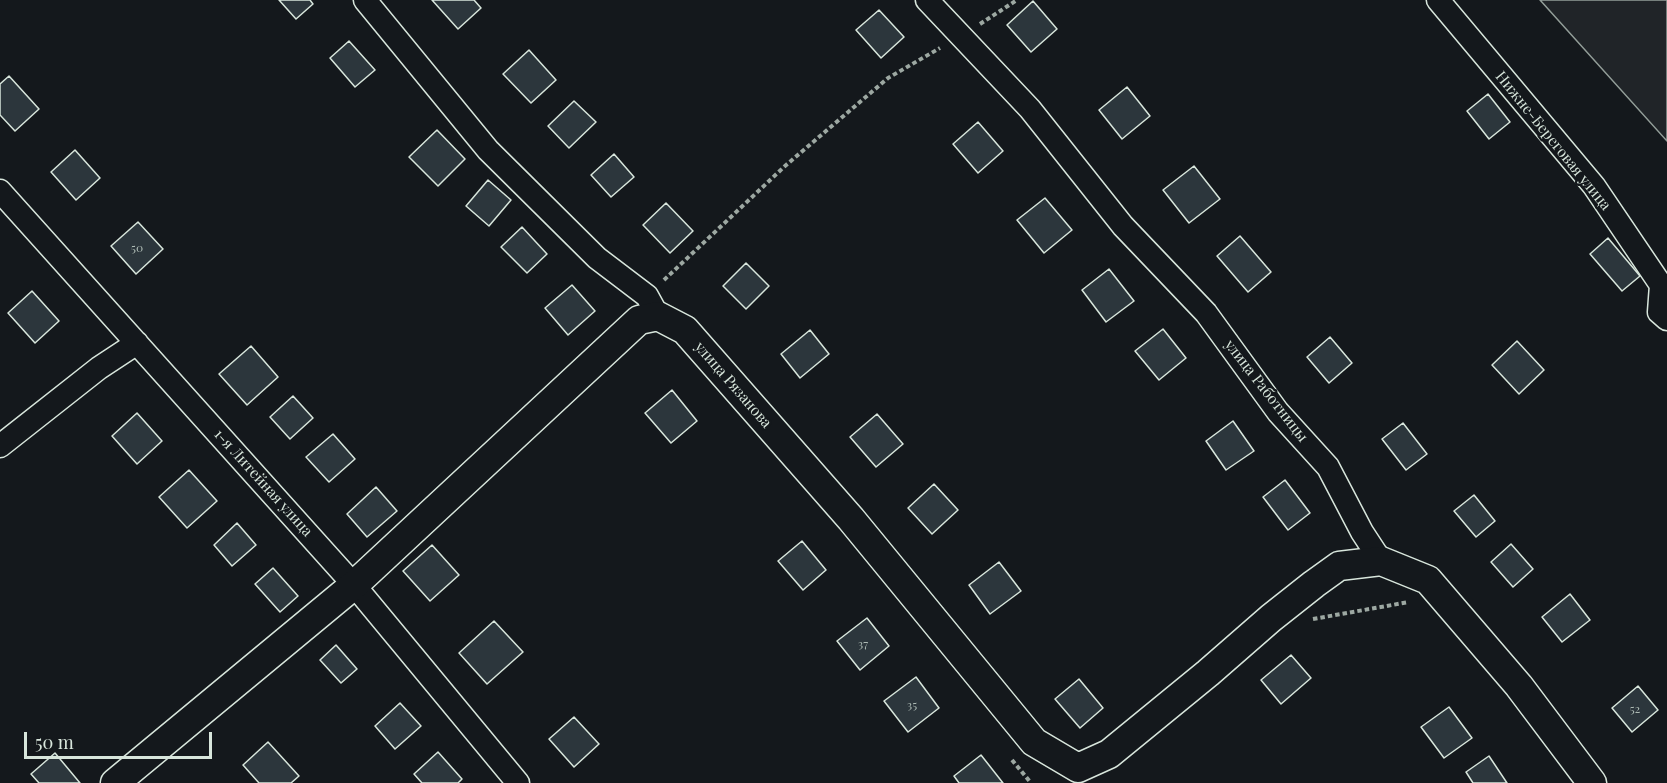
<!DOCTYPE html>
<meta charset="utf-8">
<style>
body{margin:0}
#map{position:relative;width:1667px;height:783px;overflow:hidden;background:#14181c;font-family:"Playfair Display",serif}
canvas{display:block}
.scale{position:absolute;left:24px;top:732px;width:188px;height:27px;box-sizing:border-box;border:3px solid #d8e6dc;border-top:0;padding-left:8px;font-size:18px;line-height:21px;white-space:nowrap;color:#d8e6dc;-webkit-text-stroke:4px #14181c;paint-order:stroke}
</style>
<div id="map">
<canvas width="1667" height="783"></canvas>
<div class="scale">50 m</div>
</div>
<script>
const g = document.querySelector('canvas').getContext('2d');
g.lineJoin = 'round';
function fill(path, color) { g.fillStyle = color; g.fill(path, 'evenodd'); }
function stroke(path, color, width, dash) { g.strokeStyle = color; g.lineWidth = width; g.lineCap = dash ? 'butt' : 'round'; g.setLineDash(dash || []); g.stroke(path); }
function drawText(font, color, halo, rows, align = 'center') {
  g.font = font + ' "Playfair Display",serif'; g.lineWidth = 4.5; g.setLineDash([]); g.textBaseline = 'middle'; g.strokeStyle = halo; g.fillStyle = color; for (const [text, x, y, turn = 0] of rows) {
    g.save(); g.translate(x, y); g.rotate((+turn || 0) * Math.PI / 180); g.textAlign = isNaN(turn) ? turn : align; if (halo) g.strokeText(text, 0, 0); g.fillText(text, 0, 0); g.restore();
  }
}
const green = new Path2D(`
 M 1540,0 L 1667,0 L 1667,141 Z`);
const building = new Path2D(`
 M 279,0 L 310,0 L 313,4 L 296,19 Z
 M 432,0 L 474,0 L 481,8 L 458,29 Z
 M 1033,1 L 1057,29 L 1031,52 L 1007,25 Z
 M 879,10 L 904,37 L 881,58 L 856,30 Z
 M 349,41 L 375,70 L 355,87 L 330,58 Z
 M 529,50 L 556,80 L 531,103 L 503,74 Z
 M 9,76 L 39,109 L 15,131 L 0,115 L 0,84 Z
 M 1127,87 L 1150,116 L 1122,139 L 1099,110 Z
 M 1488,94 L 1510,122 L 1489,139 L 1467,111 Z
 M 574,101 L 596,122 L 569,148 L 548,126 Z
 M 978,122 L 1003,151 L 978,173 L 953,144 Z
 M 437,130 L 465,159 L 438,186 L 409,157 Z
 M 75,150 L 100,178 L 76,200 L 51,172 Z
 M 614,154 L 634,177 L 611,197 L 591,175 Z
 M 1194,166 L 1220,199 L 1189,223 L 1163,190 Z
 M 488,180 L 511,200 L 489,226 L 466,206 Z
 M 1045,198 L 1072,230 L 1044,253 L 1017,220 Z
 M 666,203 L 693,231 L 670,253 L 643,225 Z
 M 138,222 L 163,249 L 136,274 L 111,246 Z
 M 522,227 L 547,254 L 527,273 L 501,247 Z
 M 1240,236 L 1271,272 L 1248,292 L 1217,256 Z
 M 1608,238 L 1640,276 L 1622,291 L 1590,254 Z
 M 746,263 L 769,286 L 746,309 L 723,286 Z
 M 1109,269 L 1134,301 L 1106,322 L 1082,290 Z
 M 572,285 L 595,311 L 568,335 L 545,308 Z
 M 32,291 L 59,321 L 35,343 L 8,313 Z
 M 1163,329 L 1186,358 L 1159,380 L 1135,351 Z
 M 810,330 L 829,354 L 800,378 L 781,354 Z
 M 1330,337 L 1352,363 L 1329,383 L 1307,357 Z
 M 1517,341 L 1544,370 L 1519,394 L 1492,365 Z
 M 251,346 L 278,377 L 247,405 L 219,374 Z
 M 672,390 L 697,421 L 671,443 L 645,413 Z
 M 293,396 L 313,418 L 290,439 L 270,417 Z
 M 137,413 L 162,441 L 137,464 L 112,436 Z
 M 877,414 L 903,444 L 876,467 L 850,437 Z
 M 1233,421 L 1254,451 L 1226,470 L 1206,441 Z
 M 1403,423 L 1427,454 L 1406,470 L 1382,439 Z
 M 333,434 L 355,459 L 329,482 L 306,457 Z
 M 189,470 L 217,501 L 187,528 L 159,497 Z
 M 1285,480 L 1310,513 L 1288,530 L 1263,497 Z
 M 934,484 L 958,510 L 932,534 L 908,508 Z
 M 376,487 L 397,511 L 367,537 L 347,514 Z
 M 1474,495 L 1495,521 L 1476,537 L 1454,511 Z
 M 237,523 L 256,545 L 232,566 L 214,545 Z
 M 802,541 L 826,570 L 803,590 L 778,561 Z
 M 1511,544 L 1533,569 L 1513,587 L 1491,562 Z
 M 432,545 L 459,575 L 430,601 L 403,571 Z
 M 999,562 L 1021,591 L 990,614 L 969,585 Z
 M 273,568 L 298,596 L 280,612 L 255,584 Z
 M 1570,594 L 1590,620 L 1562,642 L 1542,617 Z
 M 867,618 L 889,646 L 860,670 L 837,641 Z
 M 494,621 L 523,652 L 487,684 L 459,653 Z
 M 336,645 L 357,669 L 341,683 L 320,660 Z
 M 1291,655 L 1311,678 L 1281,704 L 1261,680 Z
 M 916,677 L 939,708 L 908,732 L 884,701 Z
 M 1079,679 L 1103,708 L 1080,728 L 1055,699 Z
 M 1638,686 L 1658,710 L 1632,732 L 1612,708 Z
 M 400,703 L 421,726 L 395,749 L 375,726 Z
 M 1449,707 L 1472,738 L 1444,758 L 1421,727 Z
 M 574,717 L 599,744 L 574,767 L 549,739 Z
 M 268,742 L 299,776 L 291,783 L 259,783 L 243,765 Z
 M 438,752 L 462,779 L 458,783 L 422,783 L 414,774 Z
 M 55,753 L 80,783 L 39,783 L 31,774 Z
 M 981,755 L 1003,783 L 959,783 L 954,776 Z
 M 1489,756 L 1507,783 L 1473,783 L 1466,772 Z`);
const path = new Path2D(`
 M 980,24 L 1017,0
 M 664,280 L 785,166 L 888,78 L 940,48
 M 1313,619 L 1409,602
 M 1012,760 L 1031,783`);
const minor = new Path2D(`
 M 365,0 L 488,150 L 597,258 L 647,296 L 658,316
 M 927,0 L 1030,109 L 1123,226 L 1206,313 L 1278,412 L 1328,467 L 1362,532 L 1381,561
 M 1438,0 L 1594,186 L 1661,285 L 1659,312 L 1667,319
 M 0,191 L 354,585 L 518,783
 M 0,446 L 99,368 L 137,343`);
const tertiary = new Path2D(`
 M 115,783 L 354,585 L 639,320 L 658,316 L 685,330 L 851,519 L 1034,742 L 1078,768 L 1109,754 L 1208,673 L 1271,618 L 1314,584 L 1339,566 L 1381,561 L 1428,580 L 1519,686 L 1592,783`);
const numberNames = [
 ["50",137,248],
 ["37",863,644],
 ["35",912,705],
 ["52",1635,709]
];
const streetNames = [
 ["Нижне-Береговая улица",1553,141,51],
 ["улица Рязанова",733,385,49],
 ["улица Работницы",1266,391,52],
 ["1-я Литейная улица",263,483,48]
];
fill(green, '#202428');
stroke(green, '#939e99', 1.5);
fill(building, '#2c363c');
stroke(building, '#d8e6dc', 1.5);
stroke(minor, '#d8e6dc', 25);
stroke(tertiary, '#d8e6dc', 31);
stroke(path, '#9da8a2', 4, [4.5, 3]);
stroke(minor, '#14181c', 22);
stroke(tertiary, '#14181c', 28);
drawText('12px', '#adbab4', null, numberNames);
drawText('15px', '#d8e6dc', '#14181c', streetNames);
</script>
